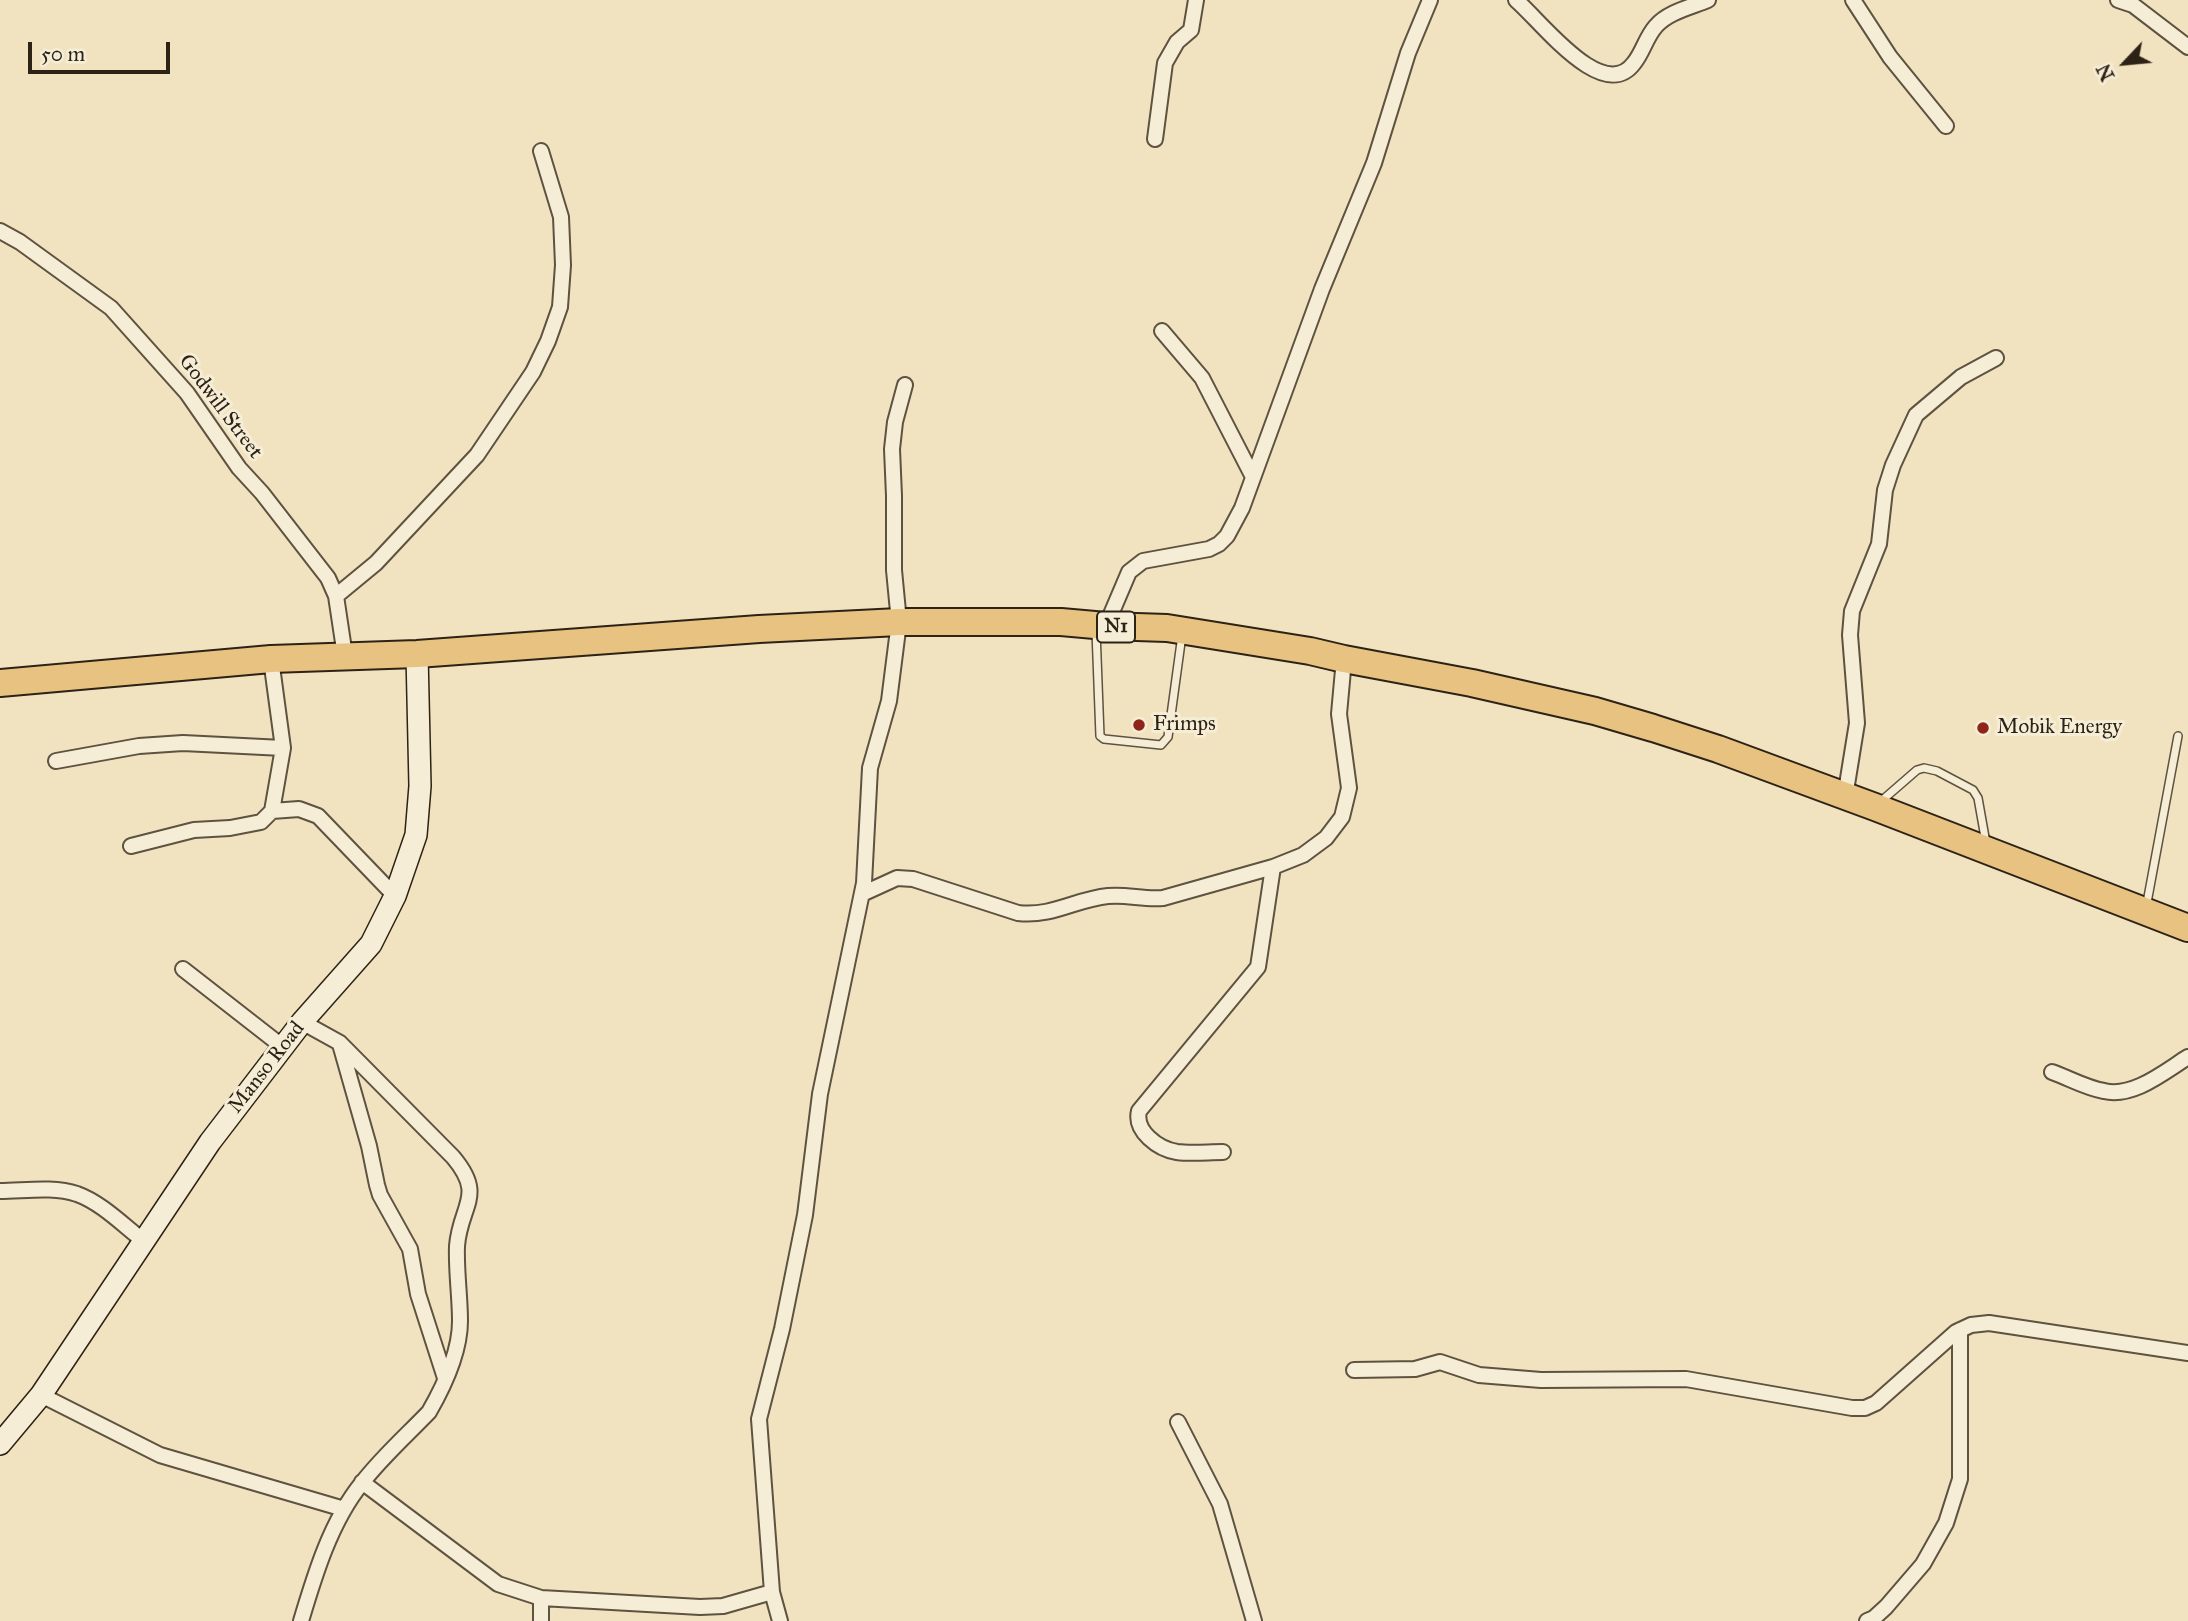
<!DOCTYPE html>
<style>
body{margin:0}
#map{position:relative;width:2188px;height:1621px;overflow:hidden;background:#f1e3c0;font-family:"IM FELL Great Primer",serif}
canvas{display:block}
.north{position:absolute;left:2090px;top:28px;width:70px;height:70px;-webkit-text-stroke:5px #f6edd6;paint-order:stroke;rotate:244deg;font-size:19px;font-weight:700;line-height:28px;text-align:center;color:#2d2216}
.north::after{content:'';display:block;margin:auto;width:24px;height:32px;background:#2d2216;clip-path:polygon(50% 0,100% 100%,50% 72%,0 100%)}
.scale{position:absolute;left:28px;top:42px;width:142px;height:32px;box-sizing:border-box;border:4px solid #2d2216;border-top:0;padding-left:9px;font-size:21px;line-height:24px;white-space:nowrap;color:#2d2216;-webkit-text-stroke:5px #f6edd6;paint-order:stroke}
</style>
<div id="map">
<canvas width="2188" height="1621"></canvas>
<div class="north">N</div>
<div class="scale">50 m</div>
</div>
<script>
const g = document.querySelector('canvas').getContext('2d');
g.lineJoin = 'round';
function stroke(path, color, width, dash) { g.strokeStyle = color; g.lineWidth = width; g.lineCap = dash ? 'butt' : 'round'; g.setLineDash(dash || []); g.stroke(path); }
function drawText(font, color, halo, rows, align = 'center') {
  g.font = font + ' "IM FELL Great Primer",serif'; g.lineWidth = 6; g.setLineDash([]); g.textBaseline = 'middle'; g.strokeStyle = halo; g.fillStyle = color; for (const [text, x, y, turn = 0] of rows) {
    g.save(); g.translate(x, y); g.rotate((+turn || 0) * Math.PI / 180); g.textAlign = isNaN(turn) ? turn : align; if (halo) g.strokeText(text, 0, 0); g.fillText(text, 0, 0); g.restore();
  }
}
const lane = new Path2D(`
 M 1096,631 L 1100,736 L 1104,739 L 1161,745 L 1168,737 L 1182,635
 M 1879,803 L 1917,770 L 1924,768 L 1937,771 L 1973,790 L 1978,798 L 1986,843
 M 2146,908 L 2178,736`);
const street = new Path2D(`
 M 1516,0 C 1540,20 1603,105 1634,63 C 1643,52 1646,37 1656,26 C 1668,12 1691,7 1708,0
 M 1853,0 L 1890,57 L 1946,126
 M 2118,0 L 2133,5 L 2188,47
 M 1155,139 L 1165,63 L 1177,42 L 1191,30 L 1196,0
 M 0,231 L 20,242 L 111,308 L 187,393 L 239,468 L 262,493 L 328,578 L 336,596 L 345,656
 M 1162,331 L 1202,378 L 1253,477
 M 336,596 L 376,563 L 477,455 L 533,372 L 548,341 L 560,307 L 563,265 L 561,217 L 541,151
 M 1106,626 L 1129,572 L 1143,561 L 1209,549 L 1219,544 L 1227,536 L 1242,508 L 1322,289 L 1374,163 L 1408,53 L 1430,0
 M 56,761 L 139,746 L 183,743 L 283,748
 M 1845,797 L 1857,723 L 1850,635 L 1852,611 L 1879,544 L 1885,490 L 1893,465 L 1916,415 L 1961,377 L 1996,358
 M 272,811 L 299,809 L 318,816 L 395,896
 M 131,846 L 194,830 L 230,828 L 261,822 L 272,811 L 283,748 L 271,659
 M 862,894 L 897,878 L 913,879 L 1018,913 C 1053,917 1076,899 1108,896 C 1127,894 1144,900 1163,898 L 1273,867 L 1303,855 L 1326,838 L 1342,817 L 1349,788 L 1339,714 L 1344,659
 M 183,969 L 283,1047
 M 340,1044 L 369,1146 L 377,1185 L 380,1195 L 410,1249 L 418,1294 L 445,1378
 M 2052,1072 C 2069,1078 2086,1088 2104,1091 C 2133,1098 2164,1072 2188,1057
 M 1223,1152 C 1208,1152 1192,1154 1177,1152 C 1158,1149 1134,1131 1139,1111 L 1258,967 L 1273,867
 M 0,1191 C 24,1191 53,1186 77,1194 C 102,1203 124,1226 145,1242
 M 1354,1370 L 1415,1369 L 1440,1362 L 1479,1375 L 1541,1380 L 1686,1379 L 1852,1408 L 1865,1408 L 1876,1403 L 1956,1332 L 1971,1325 L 1989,1323 L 2188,1353
 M 41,1395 L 160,1455 L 344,1509
 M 1178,1422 L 1220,1504 L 1254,1621
 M 362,1482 L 498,1584 L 541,1598 L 700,1607 L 723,1606 L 772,1592
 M 301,1621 C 315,1574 331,1521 362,1483 C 382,1457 407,1435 429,1412 C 444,1386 460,1351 460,1321 C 460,1296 456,1271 457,1246 C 460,1205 486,1196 453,1157 L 340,1043 L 302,1022
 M 541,1621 L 541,1598
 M 780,1621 L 772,1592 L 759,1419 L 782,1329 L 805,1215 L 820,1094 L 864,883 L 870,768 L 889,701 L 899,622 L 894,570 L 894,496 L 892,449 L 895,422 L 905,385
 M 1867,1621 L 1874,1618 L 1886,1607 L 1923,1564 L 1946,1523 L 1960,1479 L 1960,1330`);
const secondary = new Path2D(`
 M 0,1444 L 41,1395 L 210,1142 L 302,1022 L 371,944 L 395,896 L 416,835 L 420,786 L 417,654`);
const highway = new Path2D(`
 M 0,683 L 271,659 L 417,654 L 759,629 L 899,622 L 1061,622 L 1106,626 L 1167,628 L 1310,651 L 1344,659 L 1472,683 L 1595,711 L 1653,728 L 1718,749 L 1875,807 L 2188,928`);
const markers = [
 [1139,725,7,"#8f2418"],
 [1983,728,7,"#8f2418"]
];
const shields = [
 [1116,627,38]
];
const shieldNames = [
 ["N1",1116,627]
];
const streetNames = [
 ["Godwill Street",220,407,53],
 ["Manso Road",267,1068,-52]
];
const poiNames = [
 ["Frimps",1153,725],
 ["Mobik Energy",1997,728]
];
stroke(lane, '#5e5240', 10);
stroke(street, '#5e5240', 18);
stroke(secondary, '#2d2216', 24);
stroke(highway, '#2d2216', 30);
stroke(lane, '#f6edd6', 7);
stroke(street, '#f6edd6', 14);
stroke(secondary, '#f6edd6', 21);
stroke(highway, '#e8c280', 26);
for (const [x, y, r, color] of markers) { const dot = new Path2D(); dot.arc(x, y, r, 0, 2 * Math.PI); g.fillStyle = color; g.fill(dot); stroke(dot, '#f6edd6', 2.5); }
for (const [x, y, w] of shields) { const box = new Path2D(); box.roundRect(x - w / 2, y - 15.5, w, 31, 5); g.fillStyle = '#f6edd6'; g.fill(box); stroke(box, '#2d2216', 2); }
drawText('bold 19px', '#2d2216', null, shieldNames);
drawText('21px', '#2d2216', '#f6edd6', streetNames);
drawText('21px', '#2d2216', '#f6edd6', poiNames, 'left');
</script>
